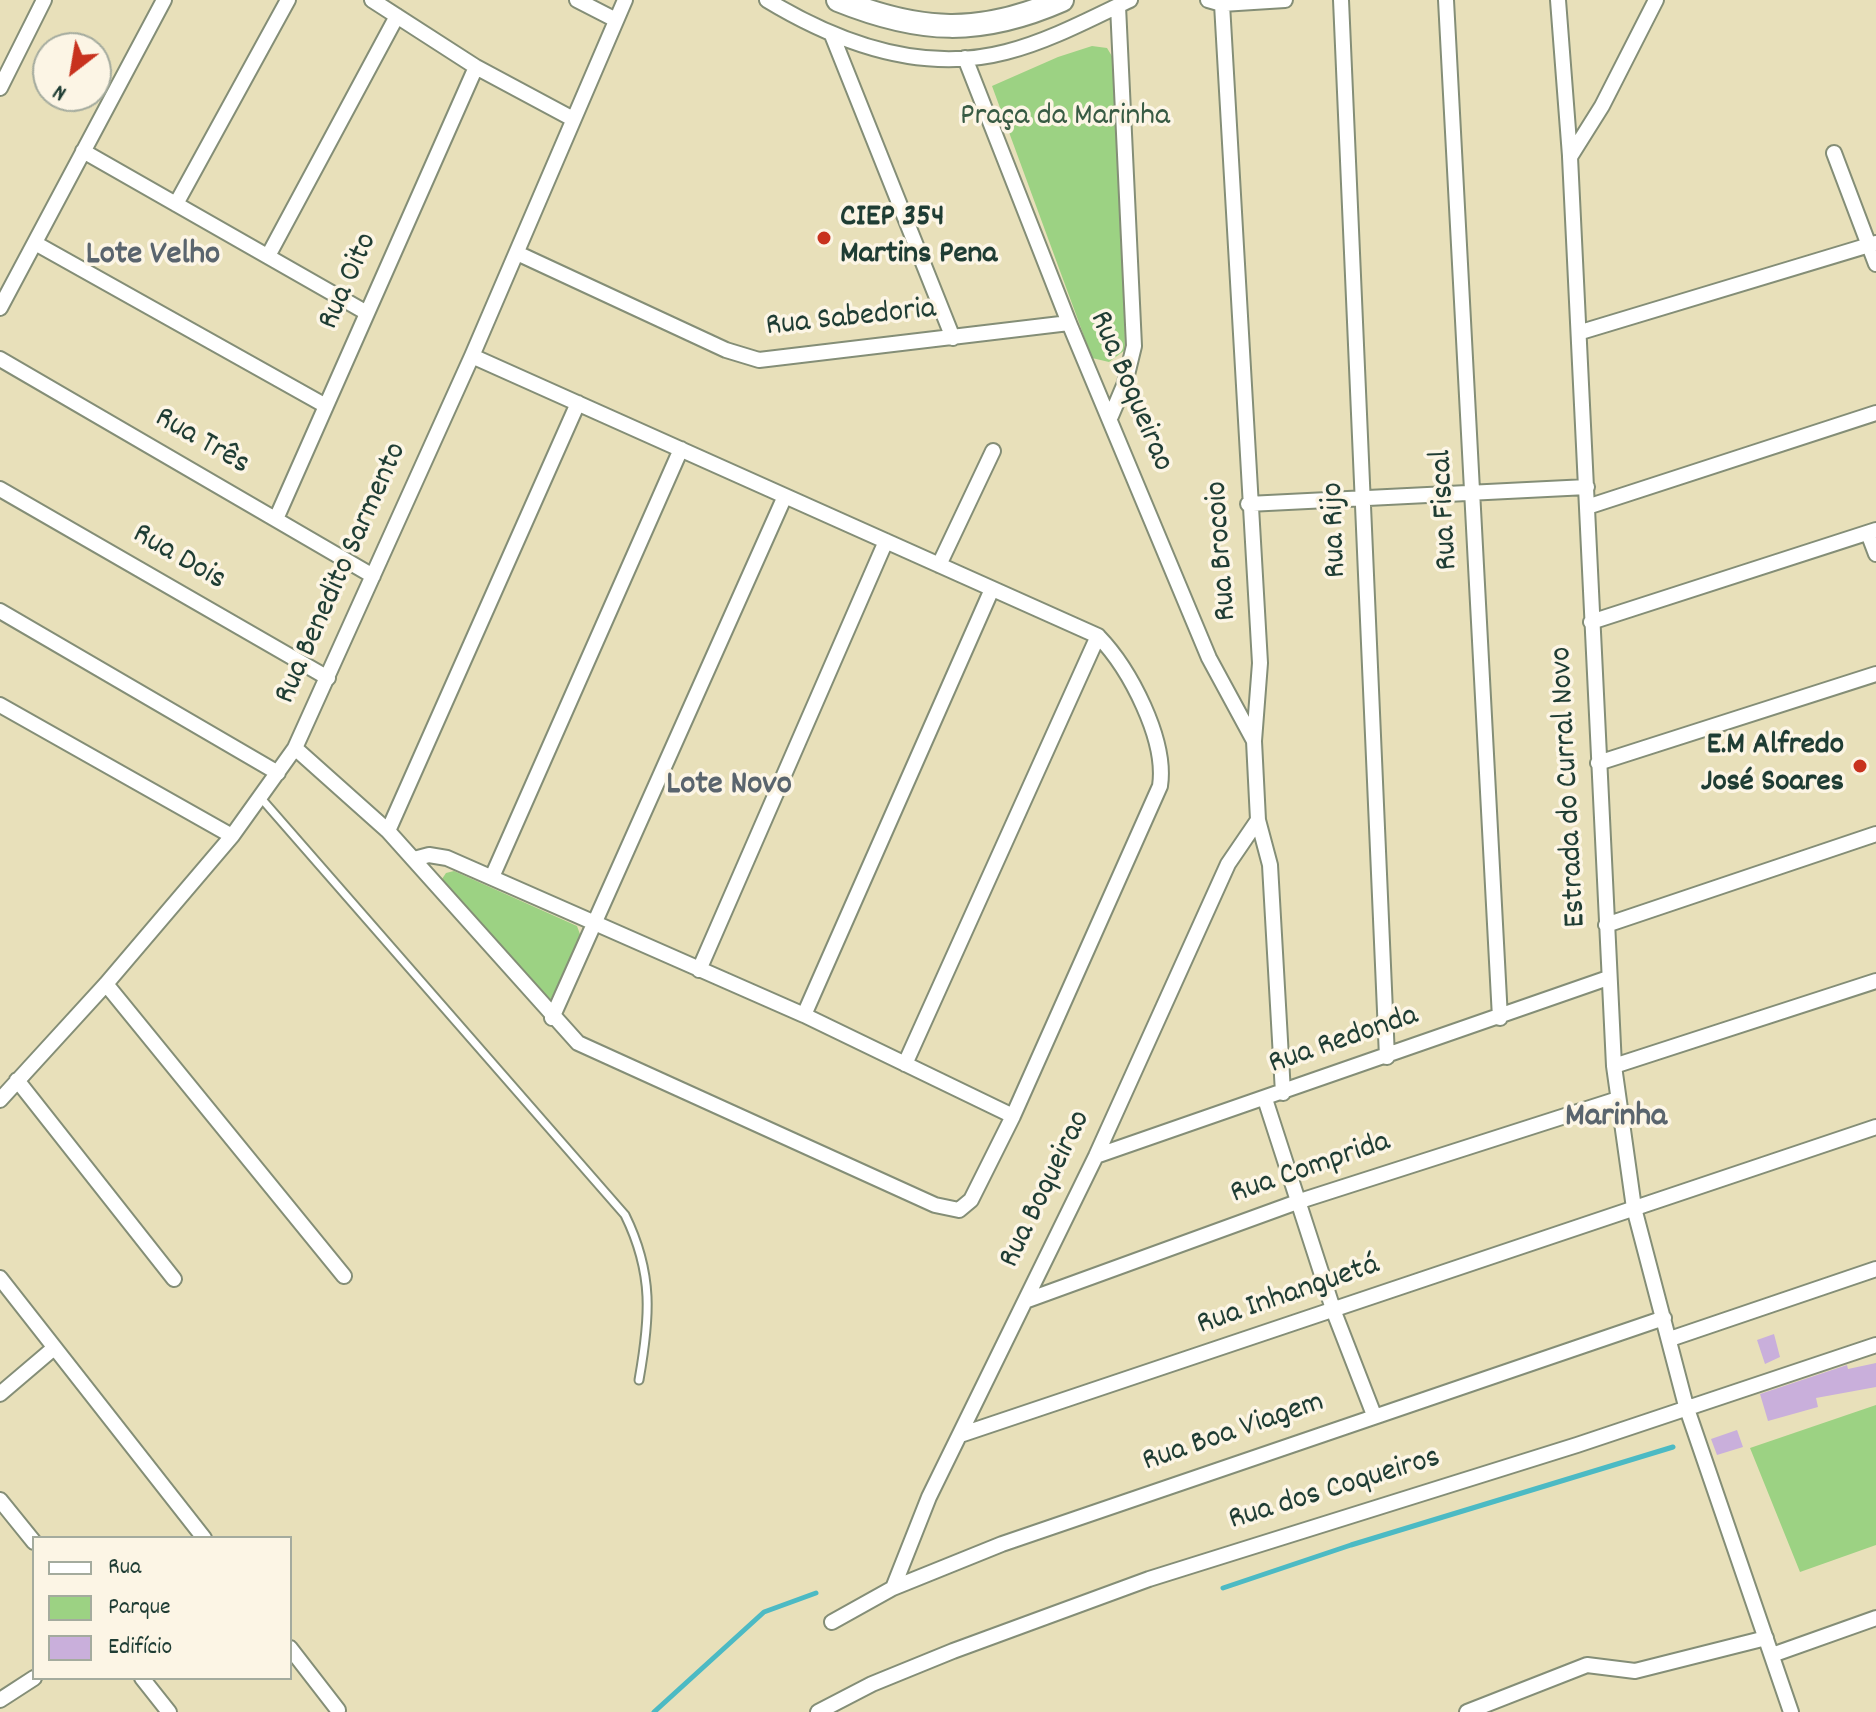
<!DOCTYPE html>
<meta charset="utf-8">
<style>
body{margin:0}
#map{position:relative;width:1876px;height:1712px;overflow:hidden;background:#e8e0ba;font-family:Dekko,sans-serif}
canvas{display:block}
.legend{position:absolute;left:32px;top:1536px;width:260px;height:144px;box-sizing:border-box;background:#fcf5e5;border:2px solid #a4ab9e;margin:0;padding:10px 14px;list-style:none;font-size:24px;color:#1f3d34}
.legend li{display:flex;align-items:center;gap:16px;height:40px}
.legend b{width:40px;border:2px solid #a4ab9e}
.north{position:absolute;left:32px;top:32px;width:80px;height:80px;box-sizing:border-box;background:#fcf5e5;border:2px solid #a4ab9e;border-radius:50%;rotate:211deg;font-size:22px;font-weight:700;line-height:32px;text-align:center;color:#1f3d34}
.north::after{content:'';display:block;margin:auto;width:28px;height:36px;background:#c8321e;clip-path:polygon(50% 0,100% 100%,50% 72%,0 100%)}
</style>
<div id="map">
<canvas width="1876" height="1712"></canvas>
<ul class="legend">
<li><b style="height:10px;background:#fff"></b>Rua</li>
<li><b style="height:22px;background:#9cd283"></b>Parque</li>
<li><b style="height:22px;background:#c9afdb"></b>Edifício</li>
</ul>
<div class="north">N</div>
</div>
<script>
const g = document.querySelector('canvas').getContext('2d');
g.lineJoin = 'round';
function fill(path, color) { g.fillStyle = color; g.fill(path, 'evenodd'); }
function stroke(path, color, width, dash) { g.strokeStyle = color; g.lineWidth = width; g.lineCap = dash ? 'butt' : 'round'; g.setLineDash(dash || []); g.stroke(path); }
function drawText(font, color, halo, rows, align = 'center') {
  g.font = font + ' Dekko,sans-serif'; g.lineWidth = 7; g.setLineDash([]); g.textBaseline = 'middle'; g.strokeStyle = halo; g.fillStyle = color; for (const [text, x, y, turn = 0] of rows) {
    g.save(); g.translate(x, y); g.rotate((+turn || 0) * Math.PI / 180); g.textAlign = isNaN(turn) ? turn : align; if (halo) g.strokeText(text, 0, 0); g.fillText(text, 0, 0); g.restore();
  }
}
const green = new Path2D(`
 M 1092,46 L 1107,48 L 1121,71 L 1125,350 L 1109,362 L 1092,358 L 992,86 L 1058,57 Z
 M 454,871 L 577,926 L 581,937 L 551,999 L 547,1000 L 440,882 L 446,873 Z
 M 1876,1405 L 1876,1545 L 1800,1572 L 1750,1448 Z`);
const stream = new Path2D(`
 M 1223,1588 L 1351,1545 L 1673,1447
 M 654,1712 L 764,1612 L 816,1593`);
const building = new Path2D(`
 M 1774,1334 L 1780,1357 L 1765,1364 L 1757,1340 Z
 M 1876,1363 L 1876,1387 L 1816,1398 L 1818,1407 L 1768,1421 L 1760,1394 L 1847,1365 L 1848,1369 Z
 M 1737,1430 L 1743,1447 L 1717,1455 L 1711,1439 Z`);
const lane = new Path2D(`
 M 260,797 L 625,1215 C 654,1274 650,1318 639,1380`);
const street = new Path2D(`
 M 372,0 L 476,67 L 573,119
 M 577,0 L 616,20
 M 767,0 C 838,43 922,74 1006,52 C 1049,41 1090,19 1130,0
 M 1208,0 L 1222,4 L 1285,0
 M 1341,0 L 1387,1057
 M 1446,0 L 1500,1018
 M 1558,0 L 1570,156
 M 1656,0 L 1602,106 L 1570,157 L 1614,1066 L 1634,1208 L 1686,1406 L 1791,1712
 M 1222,4 L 1260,663 L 1254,741 L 1258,820 L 1270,865 L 1283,1093
 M 832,35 L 953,338
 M 965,58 L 1069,323 L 1209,658 L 1254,741
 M 0,88 L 44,0
 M 83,151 L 367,313
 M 1834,153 L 1876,264
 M 176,204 L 288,0
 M 35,243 L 326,406
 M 517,253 L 726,350 L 759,360 L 1069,323
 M 268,256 L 397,16
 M 0,308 L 164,0
 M 1581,332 L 1876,243
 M 0,359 L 373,576
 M 1111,416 L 1125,383 L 1134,346 L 1118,6
 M 0,489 L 328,678
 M 1248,504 L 1587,487
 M 1587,507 L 1876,413
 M 276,519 L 476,67
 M 1868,533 L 1876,554
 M 939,565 L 993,451
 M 0,611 L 278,773
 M 1591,622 L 1876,530
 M 0,705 L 232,836
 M 295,748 L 388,831 L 578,1043 L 935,1205 L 959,1210 L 971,1200 L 1013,1116 L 1160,786 C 1167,740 1130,669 1098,636 L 472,356
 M 1598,763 L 1876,674
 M 388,831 L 578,403
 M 414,859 L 429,855 L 447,858 L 804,1015 L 1013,1116
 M 492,877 L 681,449
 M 1606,925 L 1876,834
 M 699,970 L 886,541
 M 106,984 L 344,1276
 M 804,1015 L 992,589
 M 552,1018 L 785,496
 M 905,1064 L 1098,636
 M 1614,1066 L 1876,981
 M 17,1080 L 174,1279
 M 1265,1099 L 1334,1312 L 1374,1415
 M 0,1100 L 106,984 L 232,836 L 295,748 L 472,356 L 625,0
 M 1096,1156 L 1608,978
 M 0,1278 L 204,1538
 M 1025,1301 L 1300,1201 L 1618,1099
 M 1670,1339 L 1876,1269
 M 0,1394 L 54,1348
 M 960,1435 L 1876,1127
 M 0,1500 L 34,1542
 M 893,1588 L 929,1497 L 1096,1156 L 1228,864 L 1258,820
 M 832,1622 L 893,1588 L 1002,1544 L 1664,1318
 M 290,1648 L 338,1710
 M 1772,1655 L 1876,1618
 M 142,1678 L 169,1712
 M 0,1700 L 34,1678
 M 818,1712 L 872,1684 L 953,1651 L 1149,1579 L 1577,1445 L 1876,1345
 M 1467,1712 L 1587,1665 L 1635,1671 L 1766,1638`);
const primary = new Path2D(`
 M 838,0 C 920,33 980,36 1062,0`);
const markers = [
 [824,238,8,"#c8321e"],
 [1860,766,8,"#c8321e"]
];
const parkNames = [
 ["Praça da Marinha",1065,119]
];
const poiNames = [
 ["CIEP 354",840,220],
 ["Martins Pena",840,257],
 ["E.M Alfredo",1844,748,"right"],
 ["José Soares",1844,785,"right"]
];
const streetNames = [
 ["Rua Oito",350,282,-66],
 ["Rua Sabedoria",851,320,-6],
 ["Rua Boqueirao",1129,392,67],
 ["Rua Três",201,443,30],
 ["Rua Fiscal",1447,510,-93],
 ["Rua Rijo",1337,530,-92],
 ["Rua Brocoio",1224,551,-94],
 ["Rua Dois",178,559,30],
 ["Rua Benedito Sarmento",343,574,-66],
 ["Estrada do Curral Novo",1571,787,-93],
 ["Rua Redonda",1344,1042,-19],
 ["Rua Comprida",1311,1170,-19],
 ["Rua Boqueirao",1047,1190,-64],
 ["Rua Inhanguetá",1289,1297,-19],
 ["Rua Boa Viagem",1234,1434,-19],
 ["Rua dos Coqueiros",1335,1491,-17]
];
const neighbourhoodNames = [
 ["Lote Velho",153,257],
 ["Lote Novo",729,787],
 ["Marinha",1616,1119]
];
fill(green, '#9cd283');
stroke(stream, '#4cbac4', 5);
fill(building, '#c9afdb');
stroke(lane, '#848e77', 11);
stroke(street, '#848e77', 18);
stroke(primary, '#848e77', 26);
stroke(lane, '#fff', 7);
stroke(street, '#fff', 14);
stroke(primary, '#fff', 22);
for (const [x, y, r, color] of markers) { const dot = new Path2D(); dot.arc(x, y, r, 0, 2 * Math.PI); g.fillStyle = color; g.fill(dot); stroke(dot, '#fcf5e5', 3); }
drawText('32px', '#385b44', '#fcf5e5', parkNames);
drawText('bold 32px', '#1f3d34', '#fcf5e5', poiNames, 'left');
drawText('32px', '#1f3d34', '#fcf5e5', streetNames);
drawText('bold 34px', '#5a656e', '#fcf5e5', neighbourhoodNames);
</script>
